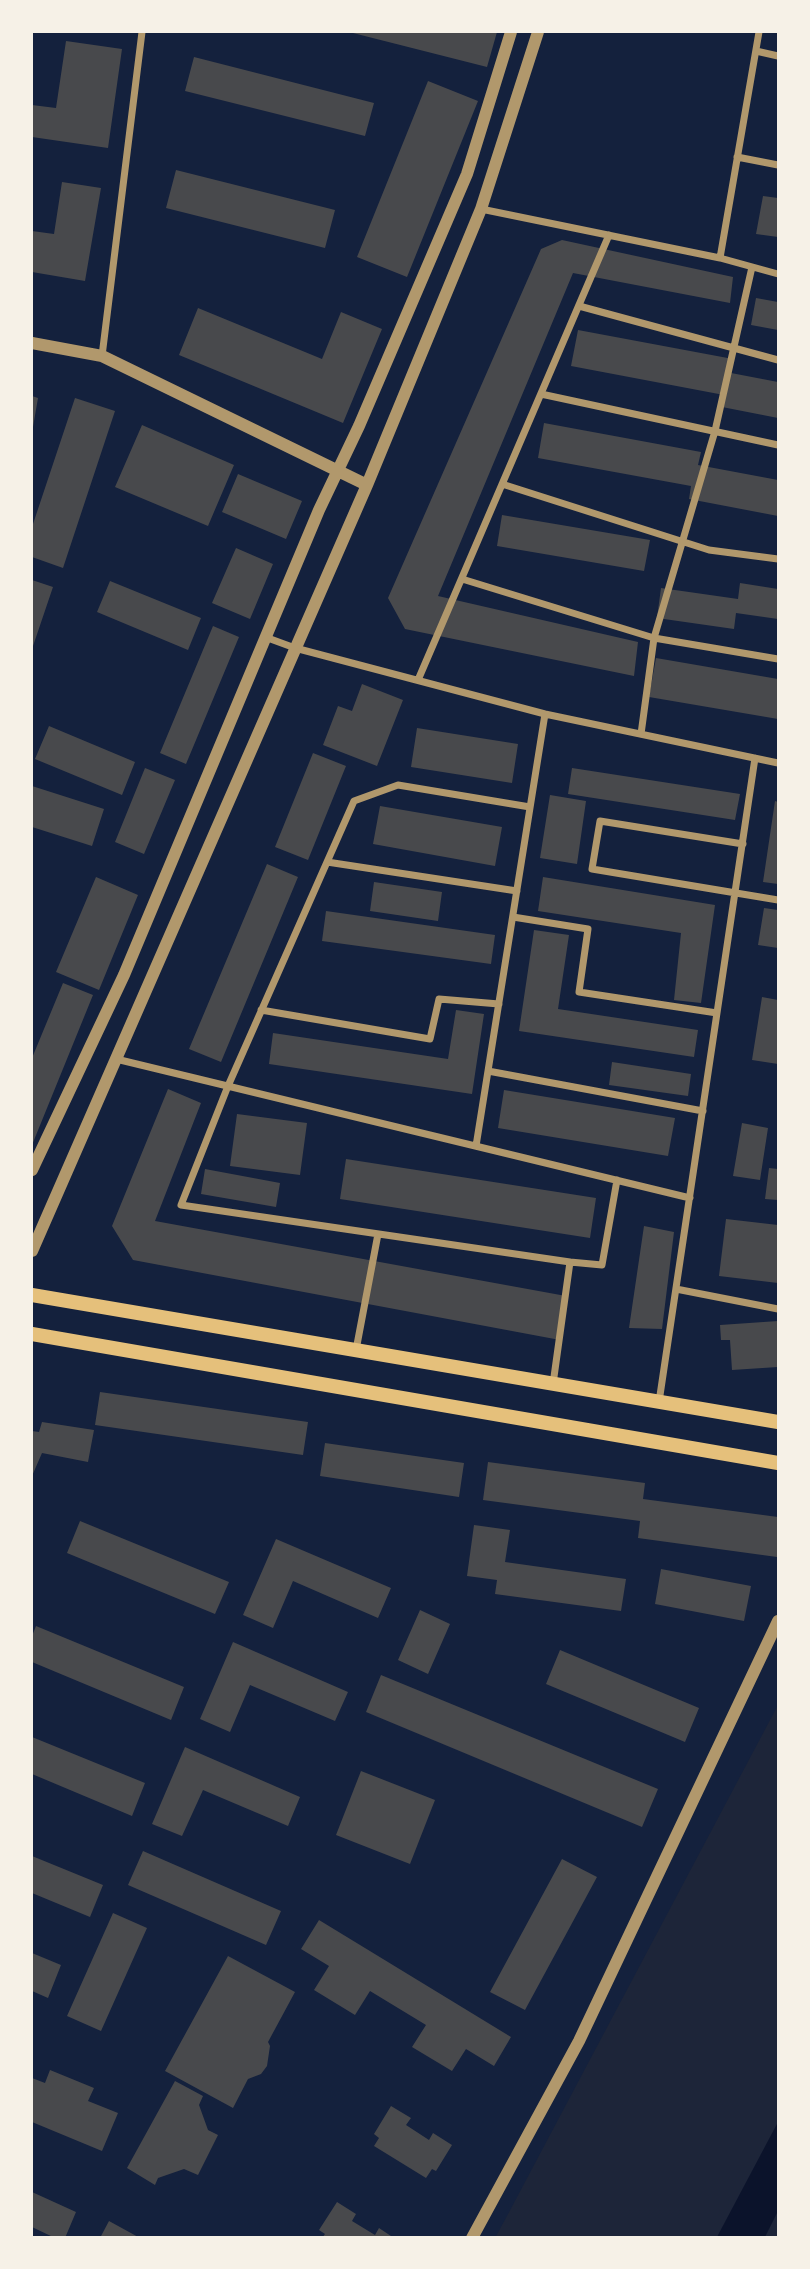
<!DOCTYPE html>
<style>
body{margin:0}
#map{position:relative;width:810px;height:2269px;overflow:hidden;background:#14213d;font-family:"Archivo Narrow",sans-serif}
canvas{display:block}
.frame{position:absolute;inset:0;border:33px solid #f6f1e7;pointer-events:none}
</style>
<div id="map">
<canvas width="810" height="2269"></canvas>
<div class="frame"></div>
</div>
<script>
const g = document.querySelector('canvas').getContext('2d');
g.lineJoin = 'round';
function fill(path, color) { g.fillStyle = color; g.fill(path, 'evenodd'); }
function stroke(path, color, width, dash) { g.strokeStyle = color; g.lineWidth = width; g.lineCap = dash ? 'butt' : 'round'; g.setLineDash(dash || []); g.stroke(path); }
const green = new Path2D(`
 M 778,1705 L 778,2237 L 495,2238 L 507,2216 Z`);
const water = new Path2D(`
 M 778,2122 L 778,2211 L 765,2237 L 717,2237 Z`);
const building = new Path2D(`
 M 349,32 L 497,32 L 487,67 Z
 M 66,41 L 122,49 L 108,148 L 32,137 L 32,105 L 56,108 Z
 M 194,57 L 374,103 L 365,136 L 185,91 Z
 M 428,81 L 478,101 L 407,277 L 357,257 Z
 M 176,170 L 335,210 L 325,248 L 166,208 Z
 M 62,182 L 101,188 L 85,281 L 32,272 L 32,231 L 54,234 Z
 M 763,196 L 778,198 L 778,237 L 756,234 Z
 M 562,240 L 733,277 L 730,303 L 573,273 L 438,596 L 638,642 L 634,676 L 405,629 L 388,598 L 541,249 Z
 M 756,298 L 778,302 L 778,330 L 751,325 Z
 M 198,308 L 322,359 L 341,312 L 382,329 L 343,423 L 179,355 Z
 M 578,330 L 733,359 L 731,373 L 778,382 L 778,418 L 722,407 L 724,395 L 571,366 Z
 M 32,396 L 38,398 L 33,427 L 32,427 Z
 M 75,398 L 115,411 L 63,568 L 32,557 L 32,527 Z
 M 544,423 L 701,452 L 698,465 L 778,480 L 778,516 L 689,499 L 691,486 L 538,458 Z
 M 142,425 L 234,465 L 208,526 L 115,487 Z
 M 238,474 L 302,501 L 286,539 L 222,512 Z
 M 502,515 L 650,540 L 644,571 L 497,546 Z
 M 236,548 L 273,564 L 250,619 L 212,603 Z
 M 32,580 L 53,587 L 32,649 Z
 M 110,581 L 201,618 L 188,650 L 97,612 Z
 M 740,583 L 778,589 L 778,619 L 736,613 L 734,629 L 657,618 L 661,588 L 738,599 Z
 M 213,626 L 239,637 L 186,764 L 160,753 Z
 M 656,658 L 778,679 L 778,719 L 649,697 Z
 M 362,684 L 403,700 L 377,766 L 323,745 L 338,706 L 352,711 Z
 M 49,726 L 135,762 L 122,795 L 35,759 Z
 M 417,728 L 518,744 L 512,783 L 411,767 Z
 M 313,753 L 346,766 L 308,860 L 275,847 Z
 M 145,768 L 175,780 L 144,854 L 115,842 Z
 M 572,768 L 740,794 L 735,820 L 568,794 Z
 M 32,786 L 104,809 L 92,846 L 32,827 Z
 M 550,795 L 586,801 L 577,864 L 540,858 Z
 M 775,801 L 778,802 L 778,884 L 763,882 Z
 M 380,806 L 502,827 L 495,866 L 373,844 Z
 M 267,864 L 298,877 L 221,1062 L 189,1049 Z
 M 96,877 L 138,895 L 99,990 L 56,972 Z
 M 543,877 L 715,905 L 701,1003 L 674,1000 L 681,933 L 538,911 Z
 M 374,882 L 442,892 L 438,921 L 370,911 Z
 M 764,908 L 778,910 L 778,948 L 758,945 Z
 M 326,911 L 495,935 L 491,964 L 322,941 Z
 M 534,930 L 569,935 L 558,1009 L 698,1030 L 694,1057 L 519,1031 Z
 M 63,983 L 93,995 L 32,1145 L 32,1058 Z
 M 762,997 L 778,1000 L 778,1064 L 752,1060 Z
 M 456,1010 L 484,1014 L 472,1094 L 269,1064 L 273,1033 L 448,1059 Z
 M 612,1062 L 691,1074 L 688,1096 L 609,1085 Z
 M 168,1089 L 201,1103 L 155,1221 L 566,1296 L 560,1340 L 133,1260 L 112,1226 Z
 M 504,1090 L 675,1118 L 668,1156 L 498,1128 Z
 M 237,1114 L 307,1123 L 300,1175 L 230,1166 Z
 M 742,1123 L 768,1128 L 760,1180 L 733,1176 Z
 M 346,1159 L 596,1198 L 590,1238 L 340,1199 Z
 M 769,1168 L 778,1169 L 778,1200 L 765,1199 Z
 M 205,1169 L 280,1183 L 276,1207 L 201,1194 Z
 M 726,1219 L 778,1225 L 778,1283 L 719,1276 Z
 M 644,1226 L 674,1232 L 662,1329 L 629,1328 Z
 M 778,1321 L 778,1367 L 732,1370 L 730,1340 L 721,1340 L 720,1325 Z
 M 100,1392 L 308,1422 L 303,1455 L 95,1425 Z
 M 42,1422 L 94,1430 L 88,1462 L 42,1453 L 32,1476 L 32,1431 L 39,1432 Z
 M 325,1443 L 464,1463 L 459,1497 L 320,1476 Z
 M 488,1462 L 645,1483 L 643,1499 L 778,1517 L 777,1557 L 638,1538 L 640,1521 L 483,1500 Z
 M 80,1521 L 229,1582 L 215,1614 L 67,1553 Z
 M 474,1525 L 510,1530 L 505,1562 L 626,1579 L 621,1611 L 495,1594 L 497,1580 L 467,1576 Z
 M 276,1539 L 391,1588 L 378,1618 L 293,1581 L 273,1628 L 243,1615 Z
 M 661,1569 L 751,1586 L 744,1621 L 655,1604 Z
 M 420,1610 L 450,1624 L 428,1674 L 398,1660 Z
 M 36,1626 L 184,1687 L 171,1720 L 32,1662 L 32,1636 Z
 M 233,1642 L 348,1692 L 335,1721 L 250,1685 L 230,1732 L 200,1719 Z
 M 560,1650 L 699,1708 L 685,1742 L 546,1684 Z
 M 381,1675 L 658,1789 L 642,1827 L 366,1712 Z
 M 32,1737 L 145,1783 L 132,1816 L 32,1774 Z
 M 185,1747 L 300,1797 L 288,1826 L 203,1790 L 182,1836 L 152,1824 Z
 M 361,1771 L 435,1800 L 410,1864 L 336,1835 Z
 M 143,1851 L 281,1911 L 266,1945 L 128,1885 Z
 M 32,1856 L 103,1885 L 90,1917 L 32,1893 Z
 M 562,1859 L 597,1877 L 525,2010 L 490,1992 Z
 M 113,1913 L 147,1928 L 101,2031 L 67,2016 Z
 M 319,1920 L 511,2037 L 494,2066 L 466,2049 L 452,2071 L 412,2047 L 426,2025 L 370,1991 L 355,2015 L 314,1990 L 329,1966 L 301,1949 Z
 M 32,1953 L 61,1965 L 48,1998 L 32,1991 Z
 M 228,1956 L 295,1992 L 268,2042 L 270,2046 L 267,2066 L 261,2074 L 248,2079 L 233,2108 L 165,2071 Z
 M 50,2070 L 94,2088 L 88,2101 L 118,2113 L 102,2151 L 32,2122 L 32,2078 L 45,2083 Z
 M 175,2081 L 203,2096 L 199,2105 L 208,2130 L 218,2135 L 198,2175 L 184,2169 L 158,2178 L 155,2185 L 127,2168 Z
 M 391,2106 L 411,2118 L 406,2125 L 429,2140 L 433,2133 L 452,2145 L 436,2171 L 432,2169 L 426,2178 L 374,2146 L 379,2138 L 374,2134 Z
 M 32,2192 L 76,2212 L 65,2238 L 55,2238 L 32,2227 Z
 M 337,2202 L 356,2214 L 352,2221 L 375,2235 L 379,2228 L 394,2238 L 322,2238 L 325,2234 L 319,2230 Z
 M 109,2221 L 140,2238 L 100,2238 Z`);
const minor = new Path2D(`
 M 756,51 L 778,56
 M 737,157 L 778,165
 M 481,209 L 720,258 L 759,32
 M 720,258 L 778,274
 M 579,306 L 778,360
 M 102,356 L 142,32
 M 541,394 L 778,445
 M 502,484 L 709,550 L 778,559
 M 462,579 L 654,638 L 778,659
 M 265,637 L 295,648 L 545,714 L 778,763
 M 418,680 L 609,235
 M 641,734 L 654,638 L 715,431 L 752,267
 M 530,807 L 398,785 L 354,801 L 228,1086 L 181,1205 L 570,1262 L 553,1384
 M 743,844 L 600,821 L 592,869 L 778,900
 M 327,862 L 517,891
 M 513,917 L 588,929 L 579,992 L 717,1013
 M 261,1010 L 430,1039 L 439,999 L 499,1004
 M 116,1059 L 690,1198
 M 488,1071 L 703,1111
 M 476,1146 L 545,714
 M 570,1262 L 602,1265 L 617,1180
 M 676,1289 L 778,1309
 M 356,1350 L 378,1234
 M 659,1402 L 755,758`);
const tertiary = new Path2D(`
 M 32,343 L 102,356 L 367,485
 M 32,1170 L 124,975 L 319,510 L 359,426 L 467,174 L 511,32
 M 32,1251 L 367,485 L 481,209 L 538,32
 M 472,2238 L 579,2041 L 778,1621`);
const secondary = new Path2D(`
 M 32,1295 L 778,1422
 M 32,1334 L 778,1463`);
fill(green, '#1d2539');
fill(water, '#0b132b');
fill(building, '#48494c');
stroke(minor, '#b1986c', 7);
stroke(tertiary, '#b1986c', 12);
stroke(secondary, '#e5c07b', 14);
</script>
